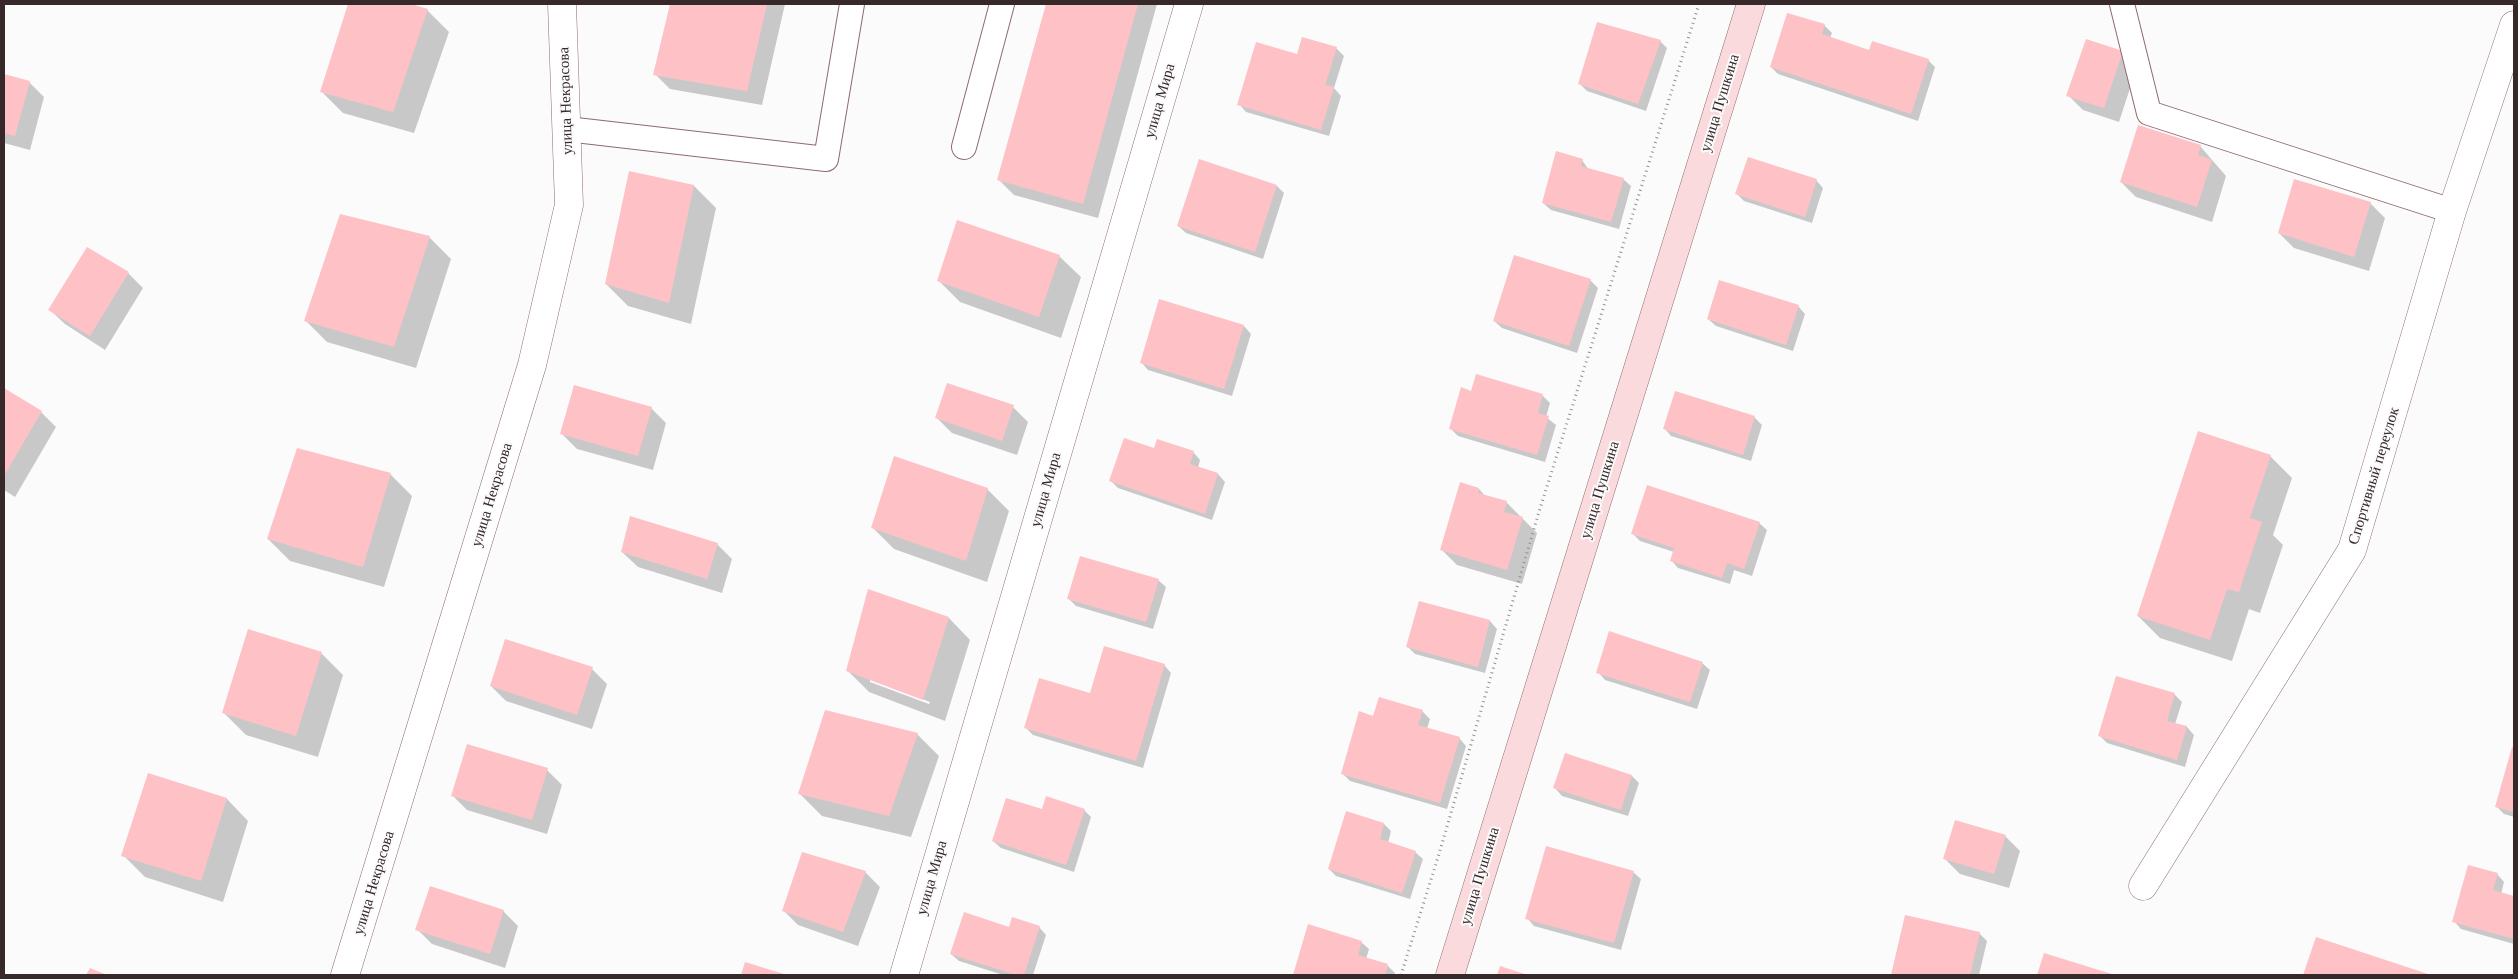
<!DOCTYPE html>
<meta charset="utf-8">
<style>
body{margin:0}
#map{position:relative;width:2518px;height:979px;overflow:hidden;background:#fbfbfb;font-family:"Libre Baskerville",serif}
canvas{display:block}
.frame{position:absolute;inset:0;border:5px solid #372829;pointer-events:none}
</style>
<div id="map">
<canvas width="2518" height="979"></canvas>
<div class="frame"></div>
</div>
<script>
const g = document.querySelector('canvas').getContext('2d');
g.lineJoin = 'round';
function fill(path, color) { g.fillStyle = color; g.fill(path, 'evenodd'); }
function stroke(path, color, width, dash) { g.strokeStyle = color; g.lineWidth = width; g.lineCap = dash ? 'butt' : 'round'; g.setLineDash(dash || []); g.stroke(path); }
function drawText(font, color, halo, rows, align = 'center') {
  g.font = font + ' "Libre Baskerville",serif'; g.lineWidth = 4; g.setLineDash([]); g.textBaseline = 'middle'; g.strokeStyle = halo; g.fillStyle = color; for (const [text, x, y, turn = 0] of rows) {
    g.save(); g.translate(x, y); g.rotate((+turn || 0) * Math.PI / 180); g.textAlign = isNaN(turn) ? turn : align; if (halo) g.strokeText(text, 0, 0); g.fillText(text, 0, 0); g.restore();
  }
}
const shadow = new Path2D(`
 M 349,4 L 407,4 L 427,10 L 449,32 L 414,133 L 343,113 L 321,91 Z
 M 671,4 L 785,4 L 762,105 L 670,89 L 655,74 Z
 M 1048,4 L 1157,4 L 1098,218 L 1014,195 L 999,180 Z
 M 1824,25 L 1832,33 L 1830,38 L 1869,51 L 1928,60 L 1935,67 L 1918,121 L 1778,74 L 1771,67 Z
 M 1660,41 L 1667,48 L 1646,111 L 1587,91 L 1580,84 Z
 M 1336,48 L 1344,56 L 1334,88 L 1341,96 L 1329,136 L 1246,112 L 1239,104 L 1298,56 Z
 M 2122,52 L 2137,67 L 2119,122 L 2083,110 L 2068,95 Z
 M 4,76 L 29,82 L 44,97 L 30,150 L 4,143 Z
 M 2200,146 L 2226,176 L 2212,222 L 2136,197 L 2121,182 Z
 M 1582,160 L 1589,170 L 1623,179 L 1631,186 L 1619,229 L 1551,210 L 1543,203 Z
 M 1200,161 L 1277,186 L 1284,193 L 1263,259 L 1186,233 L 1178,226 Z
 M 630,173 L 694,186 L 716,208 L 691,324 L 628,306 L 606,284 Z
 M 1816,180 L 1823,188 L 1812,223 L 1744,201 L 1737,194 Z
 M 2370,203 L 2385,218 L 2369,271 L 2294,248 L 2279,233 Z
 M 429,237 L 451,259 L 416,368 L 327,342 L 305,320 Z
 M 1059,256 L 1081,277 L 1061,338 L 960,302 L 938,280 Z
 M 128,273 L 143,288 L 105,350 L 65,324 L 50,310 Z
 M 1590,280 L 1598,288 L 1577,353 L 1502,328 L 1494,321 Z
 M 1798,306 L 1805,314 L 1793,351 L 1716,326 L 1708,319 Z
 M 1244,326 L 1251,334 L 1232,396 L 1148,370 L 1141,362 Z
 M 4,390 L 41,412 L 56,427 L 15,497 L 4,490 Z
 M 1472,392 L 1543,396 L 1550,403 L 1546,417 L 1556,425 L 1545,462 L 1458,436 L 1450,428 Z
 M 1676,393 L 1755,418 L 1762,425 L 1751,461 L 1671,436 L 1664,428 Z
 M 1013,407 L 1028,422 L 1017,455 L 952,433 L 937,418 Z
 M 651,408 L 666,423 L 653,470 L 577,449 L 562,434 Z
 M 1155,450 L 1193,452 L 1200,460 L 1198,468 L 1218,474 L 1225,482 L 1212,520 L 1118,488 L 1110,480 Z
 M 2270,456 L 2292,478 L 2273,535 L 2283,545 L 2260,613 L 2249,609 L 2232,661 L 2160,638 L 2138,616 Z
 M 390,474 L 412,496 L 384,587 L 290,561 L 268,539 Z
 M 987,489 L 1009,511 L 987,582 L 894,549 L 872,527 Z
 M 1479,489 L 1486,497 L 1506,502 L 1537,533 L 1522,584 L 1457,565 L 1442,550 Z
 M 1759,523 L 1767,530 L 1752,576 L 1734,570 L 1730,584 L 1678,568 L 1671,560 L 1674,552 L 1640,541 L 1632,533 Z
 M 717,544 L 732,559 L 722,593 L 638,567 L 622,552 Z
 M 1158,580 L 1166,587 L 1153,629 L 1076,606 L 1069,599 Z
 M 949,618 L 970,640 L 945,721 L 869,692 L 847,670 ZM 870,679 L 930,702 L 929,704 L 870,682 Z
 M 1490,621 L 1497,629 L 1485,673 L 1415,654 L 1408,647 Z
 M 321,653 L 343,675 L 318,757 L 246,735 L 224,713 Z
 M 1702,663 L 1710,670 L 1697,709 L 1605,680 L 1598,672 Z
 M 1164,665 L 1171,673 L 1143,768 L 1033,735 L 1026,728 L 1091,695 Z
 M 592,669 L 607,684 L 592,729 L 506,701 L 491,686 Z
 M 2174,694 L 2182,702 L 2175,724 L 2187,727 L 2194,735 L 2185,767 L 2107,743 L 2100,736 Z
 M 1422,711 L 1430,719 L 1427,729 L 1459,738 L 1466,746 L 1447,809 L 1350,781 L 1342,773 L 1374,718 Z
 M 917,734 L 939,756 L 911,837 L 822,816 L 800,794 Z
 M 2513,749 L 2514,749 L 2514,817 L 2504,814 L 2496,806 Z
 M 547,770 L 562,785 L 547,834 L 467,810 L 452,795 Z
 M 149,775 L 227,799 L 248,821 L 223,902 L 145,877 L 123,855 Z
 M 1632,776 L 1639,783 L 1628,816 L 1562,796 L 1555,788 Z
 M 1084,810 L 1091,817 L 1074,872 L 1001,848 L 993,841 L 1043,811 Z
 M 1384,824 L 1391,831 L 1388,843 L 1415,852 L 1423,859 L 1410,899 L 1336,876 L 1329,869 Z
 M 2005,836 L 2020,851 L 2009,888 L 1960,874 L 1945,859 Z
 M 865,872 L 880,887 L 858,946 L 798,925 L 783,910 Z
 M 1633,872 L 1641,879 L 1621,950 L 1534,926 L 1527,918 Z
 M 2497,874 L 2504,882 L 2501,894 L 2514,897 L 2514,944 L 2461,929 L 2454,921 Z
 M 503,911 L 518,926 L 505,968 L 432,944 L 417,929 Z
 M 1906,917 L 1979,933 L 1987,941 L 1979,975 L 1893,975 Z
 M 1309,926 L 1361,942 L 1369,949 L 1366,959 L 1388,966 L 1395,973 L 1394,975 L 1294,975 Z
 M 1039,927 L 1046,935 L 1033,975 L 1003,975 L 959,961 L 951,954 Z
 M 2317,938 L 2428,975 L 2305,975 Z
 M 2045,955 L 2112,975 L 2039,975 Z`);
const building = new Path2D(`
 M 348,4 L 411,4 L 428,9 L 393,112 L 320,92 Z
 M 670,4 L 767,4 L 747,91 L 653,75 Z
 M 1046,4 L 1138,4 L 1083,204 L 997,180 Z
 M 1787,13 L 1825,24 L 1822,34 L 1869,50 L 1872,41 L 1929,59 L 1911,114 L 1770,67 Z
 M 1597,22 L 1661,40 L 1638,104 L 1578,84 Z
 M 1302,37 L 1337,47 L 1325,85 L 1334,87 L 1321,130 L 1237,105 L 1256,42 L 1297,54 Z
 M 2086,39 L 2123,51 L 2104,108 L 2066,96 Z
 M 4,74 L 30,81 L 15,136 L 4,133 Z
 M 2138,125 L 2201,145 L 2198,155 L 2212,160 L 2197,207 L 2120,182 Z
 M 1556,151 L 1583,159 L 1581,166 L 1624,178 L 1611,222 L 1542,203 Z
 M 1748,157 L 1817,179 L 1805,217 L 1735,194 Z
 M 1199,159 L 1277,185 L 1255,252 L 1177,226 Z
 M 629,171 L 694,185 L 669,303 L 605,284 Z
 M 2294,179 L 2371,202 L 2354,257 L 2278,233 Z
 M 340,214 L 430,236 L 394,347 L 304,321 Z
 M 957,220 L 1060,255 L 1039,317 L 937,281 Z
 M 87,247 L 129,272 L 90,336 L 48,310 Z
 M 1514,255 L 1591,279 L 1569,346 L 1493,321 Z
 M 1719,280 L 1799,305 L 1786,345 L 1707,319 Z
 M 1159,299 L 1244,325 L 1224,389 L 1140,363 Z
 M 1476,374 L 1543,394 L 1538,413 L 1549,416 L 1537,455 L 1449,429 L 1461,387 L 1471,391 Z
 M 947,383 L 1014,405 L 1002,441 L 935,418 Z
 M 574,385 L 652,407 L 638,456 L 560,434 Z
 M 4,388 L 42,411 L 4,476 Z
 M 1675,391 L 1755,416 L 1743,455 L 1663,429 Z
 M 2198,431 L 2271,455 L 2250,518 L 2262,522 L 2239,592 L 2227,589 L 2210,640 L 2137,616 Z
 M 1124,438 L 1154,448 L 1157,439 L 1194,451 L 1190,464 L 1218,473 L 1205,514 L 1109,481 Z
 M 297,448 L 391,473 L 363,567 L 267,539 Z
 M 894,456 L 988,488 L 966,561 L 871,528 Z
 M 1460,482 L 1479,488 L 1478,493 L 1507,501 L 1504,512 L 1523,517 L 1507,570 L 1440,550 Z
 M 1647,485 L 1760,522 L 1744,569 L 1727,563 L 1722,578 L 1670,561 L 1674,548 L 1631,534 Z
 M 630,516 L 718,543 L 707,579 L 621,552 Z
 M 1080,556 L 1159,579 L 1146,622 L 1067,599 Z
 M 868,589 L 949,617 L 923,700 L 846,671 Z
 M 1419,601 L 1490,620 L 1478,667 L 1406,647 Z
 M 248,629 L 322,652 L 296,736 L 222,713 Z
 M 1609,631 L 1703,662 L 1690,702 L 1596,673 Z
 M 505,639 L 593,667 L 577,715 L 490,686 Z
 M 1104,646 L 1165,664 L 1136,761 L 1024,728 L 1039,678 L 1090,693 Z
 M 2116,676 L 2175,693 L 2167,721 L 2187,726 L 2177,760 L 2098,736 Z
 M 1379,697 L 1423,710 L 1418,725 L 1460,737 L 1440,803 L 1341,774 L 1359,711 L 1373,716 Z
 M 825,710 L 918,733 L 889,816 L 798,794 Z
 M 467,744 L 548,768 L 532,820 L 451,796 Z
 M 2512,747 L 2514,748 L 2514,812 L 2495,807 Z
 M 1565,753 L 1632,775 L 1621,810 L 1553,788 Z
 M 148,773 L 227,798 L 201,881 L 121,856 Z
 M 1046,796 L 1085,809 L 1066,865 L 992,841 L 1006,798 L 1042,809 Z
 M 1346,811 L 1384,823 L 1380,839 L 1416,851 L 1402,893 L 1328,869 Z
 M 1955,820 L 2006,835 L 1994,874 L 1943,859 Z
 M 1546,846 L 1634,871 L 1614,943 L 1525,919 Z
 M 802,852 L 866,871 L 843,932 L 782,911 Z
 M 2468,865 L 2498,873 L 2493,890 L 2514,896 L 2514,939 L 2452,922 Z
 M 430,886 L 504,910 L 490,954 L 415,930 Z
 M 964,912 L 1009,927 L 1012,917 L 1040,926 L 1024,975 L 1016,975 L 950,954 Z
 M 1905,915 L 1980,932 L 1970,975 L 1891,975 Z
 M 1308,924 L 1362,941 L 1358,955 L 1388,964 L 1385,975 L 1293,975 Z
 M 2316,937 L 2431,975 L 2303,975 Z
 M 2044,953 L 2115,975 L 2037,975 Z
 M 745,962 L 787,975 L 741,975 Z
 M 1500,966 L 1528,975 L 1497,975 Z
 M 90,968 L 107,975 L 86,975 Z`);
const path = new Path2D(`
 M 1401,975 L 1439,854 L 1538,515 L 1699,4`);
const service = new Path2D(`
 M 2122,4 L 2149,113 L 2452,211
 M 567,129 L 826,159 L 852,4
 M 964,147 L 1002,4`);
const minor = new Path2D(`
 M 2143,886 L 2352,550 L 2452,211 L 2514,25
 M 345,975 L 532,365 L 569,205 L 562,4
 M 904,975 L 1189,4`);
const secondary = new Path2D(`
 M 1450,975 L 1751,4`);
const streetNames = [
 ["улица Некрасова",566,101,-92],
 ["улица Мира",1160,101,-74],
 ["улица Пушкина",1720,103,-73],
 ["Спортивный переулок",2374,476,-73],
 ["улица Мира",1046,490,-74],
 ["улица Пушкина",1600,490,-73],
 ["улица Некрасова",492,495,-73],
 ["улица Пушкина",1480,876,-73],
 ["улица Мира",932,878,-74],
 ["улица Некрасова",374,883,-73]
];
fill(shadow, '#0003');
fill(building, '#fec1c5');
stroke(service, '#8e6b6d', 26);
stroke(minor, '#8e6b6d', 29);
stroke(secondary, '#8e6b6d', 29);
stroke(path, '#958d8d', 3, [1, 4]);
stroke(service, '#fff', 24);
stroke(minor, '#fff', 28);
stroke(secondary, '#fadadd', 28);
drawText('15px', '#372829', '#fbfbfb', streetNames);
</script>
